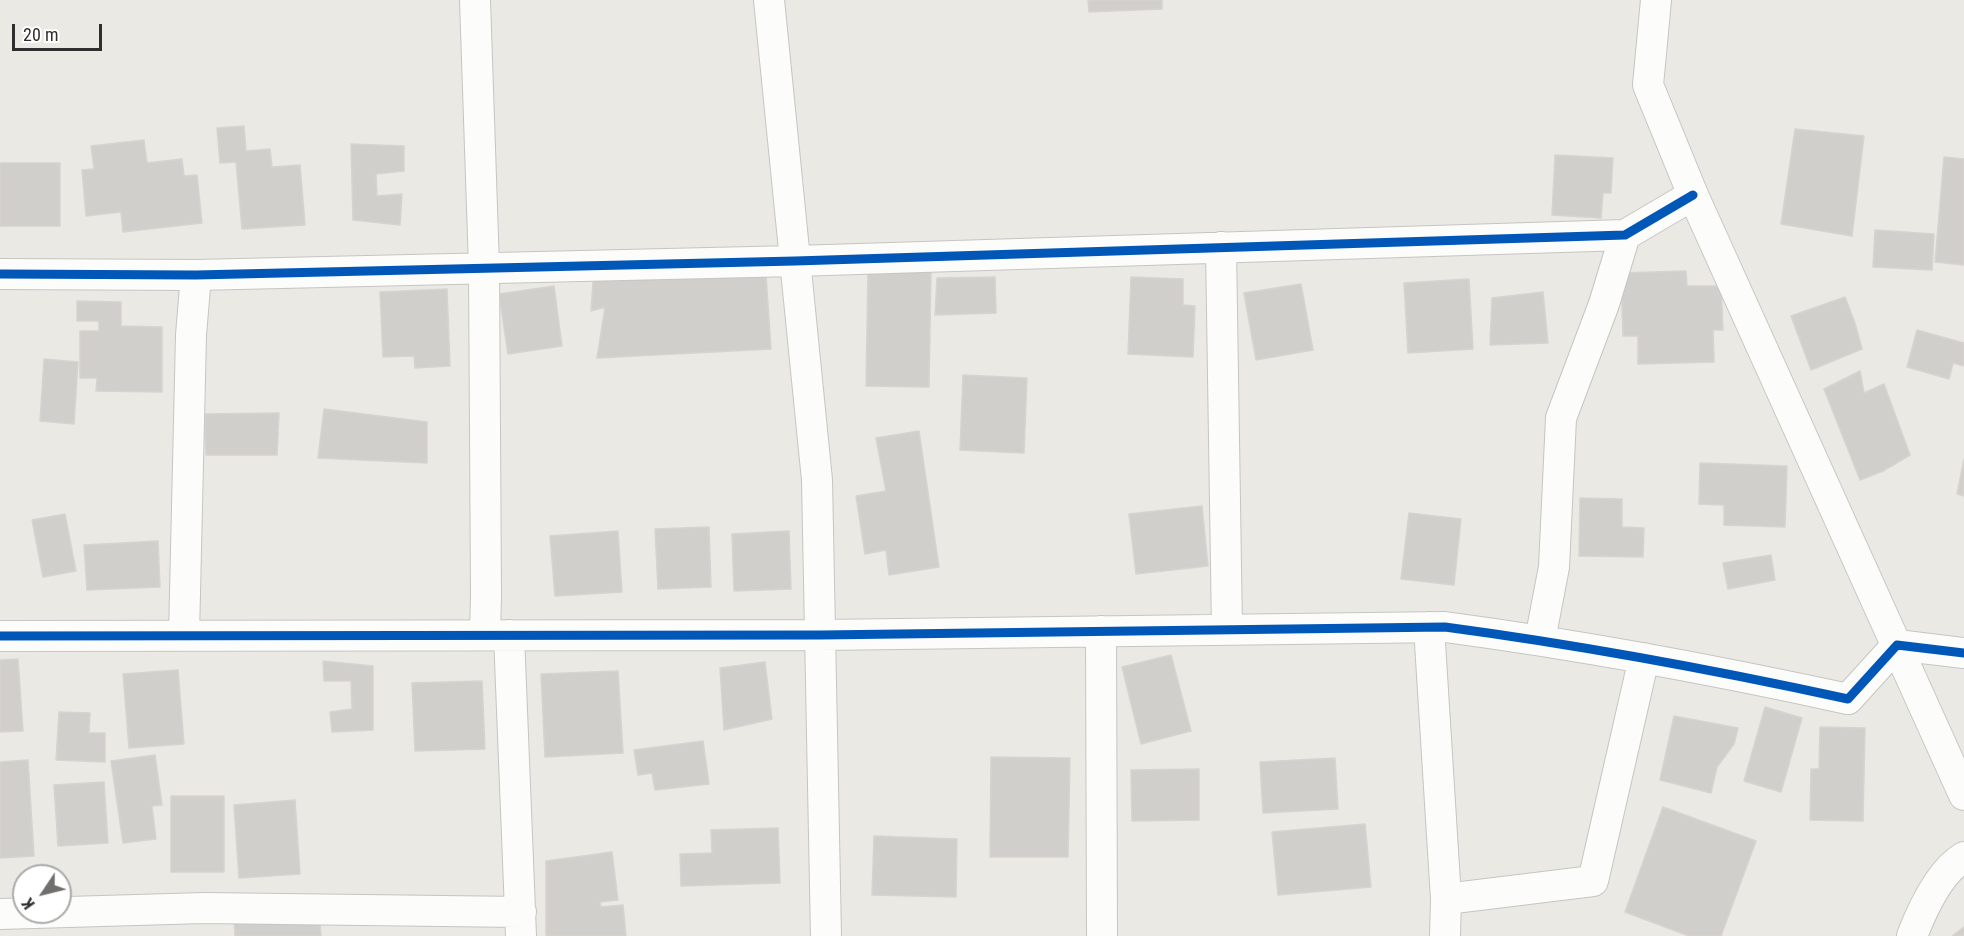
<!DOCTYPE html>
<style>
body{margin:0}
#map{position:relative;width:1964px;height:936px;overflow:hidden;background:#ebe9e4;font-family:"Roboto Condensed",sans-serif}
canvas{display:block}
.north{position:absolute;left:12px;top:864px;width:60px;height:60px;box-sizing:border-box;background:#fff;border:2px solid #ababab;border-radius:50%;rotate:235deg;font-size:16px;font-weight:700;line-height:24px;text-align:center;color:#2e2e2e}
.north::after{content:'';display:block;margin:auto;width:21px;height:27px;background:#706f6e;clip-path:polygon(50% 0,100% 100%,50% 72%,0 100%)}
.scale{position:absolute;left:12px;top:24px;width:90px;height:27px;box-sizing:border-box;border:3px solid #2e2e2e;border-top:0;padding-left:8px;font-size:18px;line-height:21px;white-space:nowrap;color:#2e2e2e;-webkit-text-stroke:4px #fff;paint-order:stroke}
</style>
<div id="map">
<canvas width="1964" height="936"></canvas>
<div class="north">K</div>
<div class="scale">20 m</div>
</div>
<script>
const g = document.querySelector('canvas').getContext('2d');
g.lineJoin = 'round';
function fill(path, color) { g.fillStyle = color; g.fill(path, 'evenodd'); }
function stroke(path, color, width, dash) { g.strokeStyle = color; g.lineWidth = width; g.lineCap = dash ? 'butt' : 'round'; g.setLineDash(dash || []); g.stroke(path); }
const building = new Path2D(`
 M 1088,0 L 1162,0 L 1162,9 L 1089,12 Z
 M 244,126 L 246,151 L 270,149 L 272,167 L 300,165 L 305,225 L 242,229 L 236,162 L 220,163 L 217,128 Z
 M 1795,129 L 1864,136 L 1852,236 L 1781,224 Z
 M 144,140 L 147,163 L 182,159 L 184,176 L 197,175 L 202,223 L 123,232 L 121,212 L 86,216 L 82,170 L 94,169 L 91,146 Z
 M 351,144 L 404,146 L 404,171 L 376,174 L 377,196 L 402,194 L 400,225 L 353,220 Z
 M 1555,155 L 1613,158 L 1611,193 L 1603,193 L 1601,218 L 1552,215 Z
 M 1944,157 L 1964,159 L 1964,265 L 1935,262 Z
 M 0,163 L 60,163 L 60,226 L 0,226 Z
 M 1875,230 L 1934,234 L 1932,270 L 1873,267 Z
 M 594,269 L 766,275 L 771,349 L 597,358 L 605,307 L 591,311 Z
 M 868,270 L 931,272 L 929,387 L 866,386 Z
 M 1686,271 L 1687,286 L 1721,286 L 1723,330 L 1713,330 L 1714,362 L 1638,364 L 1638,336 L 1623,336 L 1621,273 Z
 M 995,277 L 996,313 L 935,315 L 937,278 Z
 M 1131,277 L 1183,279 L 1183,305 L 1195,306 L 1193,357 L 1128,354 Z
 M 1469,279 L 1473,349 L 1408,353 L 1404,283 Z
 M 1301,284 L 1313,350 L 1256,360 L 1244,293 Z
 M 554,286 L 562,346 L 508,354 L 499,294 Z
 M 447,289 L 450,366 L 415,368 L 414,356 L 383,357 L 380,292 Z
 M 1543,292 L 1548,343 L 1490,345 L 1492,298 Z
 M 1845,297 L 1855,323 L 1862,349 L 1811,370 L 1791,316 Z
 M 77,301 L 121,302 L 121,326 L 162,327 L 162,392 L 96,391 L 97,378 L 80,378 L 80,331 L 99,331 L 99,321 L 77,321 Z
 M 1917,330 L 1964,343 L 1964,366 L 1953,363 L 1949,379 L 1907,367 Z
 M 44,359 L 78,362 L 74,424 L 40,421 Z
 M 1860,371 L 1864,393 L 1884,384 L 1910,455 L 1883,471 L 1860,480 L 1824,389 Z
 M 963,375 L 1027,378 L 1024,453 L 960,450 Z
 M 324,409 L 427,422 L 427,463 L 318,458 Z
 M 279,413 L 277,455 L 206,455 L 205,414 Z
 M 919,431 L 939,567 L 889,575 L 886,550 L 865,554 L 856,496 L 886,491 L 876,438 Z
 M 1964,459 L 1964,496 L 1957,494 Z
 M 1700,463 L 1787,466 L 1785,527 L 1724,525 L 1724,505 L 1699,504 Z
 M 1580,498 L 1622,499 L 1622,527 L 1644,528 L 1643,557 L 1579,556 Z
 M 1202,506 L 1208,566 L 1136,574 L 1129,514 Z
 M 1409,513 L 1461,519 L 1454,585 L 1401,579 Z
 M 65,514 L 76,571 L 43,577 L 32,520 Z
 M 709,527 L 711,587 L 658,589 L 655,529 Z
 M 618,531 L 622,592 L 555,596 L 550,536 Z
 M 789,531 L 791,589 L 734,591 L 732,534 Z
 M 158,541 L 160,587 L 87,590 L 84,545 Z
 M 1771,555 L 1775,580 L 1728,589 L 1723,563 Z
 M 1171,655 L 1191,731 L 1141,744 L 1122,667 Z
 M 18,659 L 23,731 L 0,732 L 0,660 Z
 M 323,661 L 373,666 L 373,730 L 332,732 L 330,712 L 352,709 L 351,681 L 324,681 Z
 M 765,662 L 772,719 L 724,730 L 720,668 Z
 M 178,670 L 184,744 L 129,748 L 123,674 Z
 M 618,671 L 623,753 L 545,757 L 541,674 Z
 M 482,681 L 485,749 L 415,751 L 412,683 Z
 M 1765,707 L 1802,718 L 1781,792 L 1744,781 Z
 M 59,712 L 90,713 L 89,733 L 105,733 L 105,762 L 56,760 Z
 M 1674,716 L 1738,728 L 1734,744 L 1717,767 L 1711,793 L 1660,780 Z
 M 1820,727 L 1865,728 L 1863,821 L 1810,820 L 1811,769 L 1819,769 Z
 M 703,741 L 709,784 L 655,790 L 652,773 L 638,775 L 634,750 Z
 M 155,755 L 162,805 L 152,806 L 156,839 L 123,843 L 111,761 Z
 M 991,757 L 1070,758 L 1068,857 L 990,857 Z
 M 1335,758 L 1338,809 L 1263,813 L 1260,762 Z
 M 28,760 L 34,856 L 0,858 L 0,762 Z
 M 1199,769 L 1199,820 L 1132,821 L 1131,770 Z
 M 104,782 L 108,843 L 58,846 L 54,785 Z
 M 171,796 L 224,796 L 224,872 L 171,872 Z
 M 295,800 L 300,874 L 239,878 L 234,805 Z
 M 1663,807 L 1756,841 L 1721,936 L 1689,936 L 1625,912 Z
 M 1365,824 L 1371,887 L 1278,895 L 1272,832 Z
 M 778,828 L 780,883 L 681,886 L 680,854 L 712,853 L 711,830 Z
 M 874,836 L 957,839 L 956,897 L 872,895 Z
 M 612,852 L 618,900 L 600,902 L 601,907 L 623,905 L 626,936 L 546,936 L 546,861 Z
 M 319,913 L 321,936 L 235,936 L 234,919 Z
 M 1964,927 L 1964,936 L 1952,936 Z`);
const minor = new Path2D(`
 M 475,0 L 484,267 L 486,596 L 485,635
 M 769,0 L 817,480 L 826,936
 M 1656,0 L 1648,85 L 1693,195 L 1964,795
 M 1221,247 L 1227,630
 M 0,274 L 196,275 L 795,261 L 1625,235 L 1693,195
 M 1429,627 L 1446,899 L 1445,936
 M 1101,631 L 1102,936
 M 509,635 L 521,936
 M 0,636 L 821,635 L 1445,627 C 1580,645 1715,670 1848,699 L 1897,645 L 1964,653
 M 184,636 L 191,335 L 196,275
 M 1540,640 L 1554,567 L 1561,418 L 1604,304 L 1625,235
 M 1446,899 L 1593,881 L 1644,658
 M 0,914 L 204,908 L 521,912
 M 1912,936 C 1922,910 1940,871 1964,857`);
const cycleway = new Path2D(`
 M 0,274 L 196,275 L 795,261 L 1625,235 L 1693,195
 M 0,636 L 821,635 L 1445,627 C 1580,645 1715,670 1848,699 L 1897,645 L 1964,653`);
fill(building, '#d0cfcb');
stroke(building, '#d6d4d0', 1.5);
stroke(minor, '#c5c5c4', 32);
stroke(minor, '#fcfcfb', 30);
stroke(cycleway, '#0057b8', 9);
</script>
